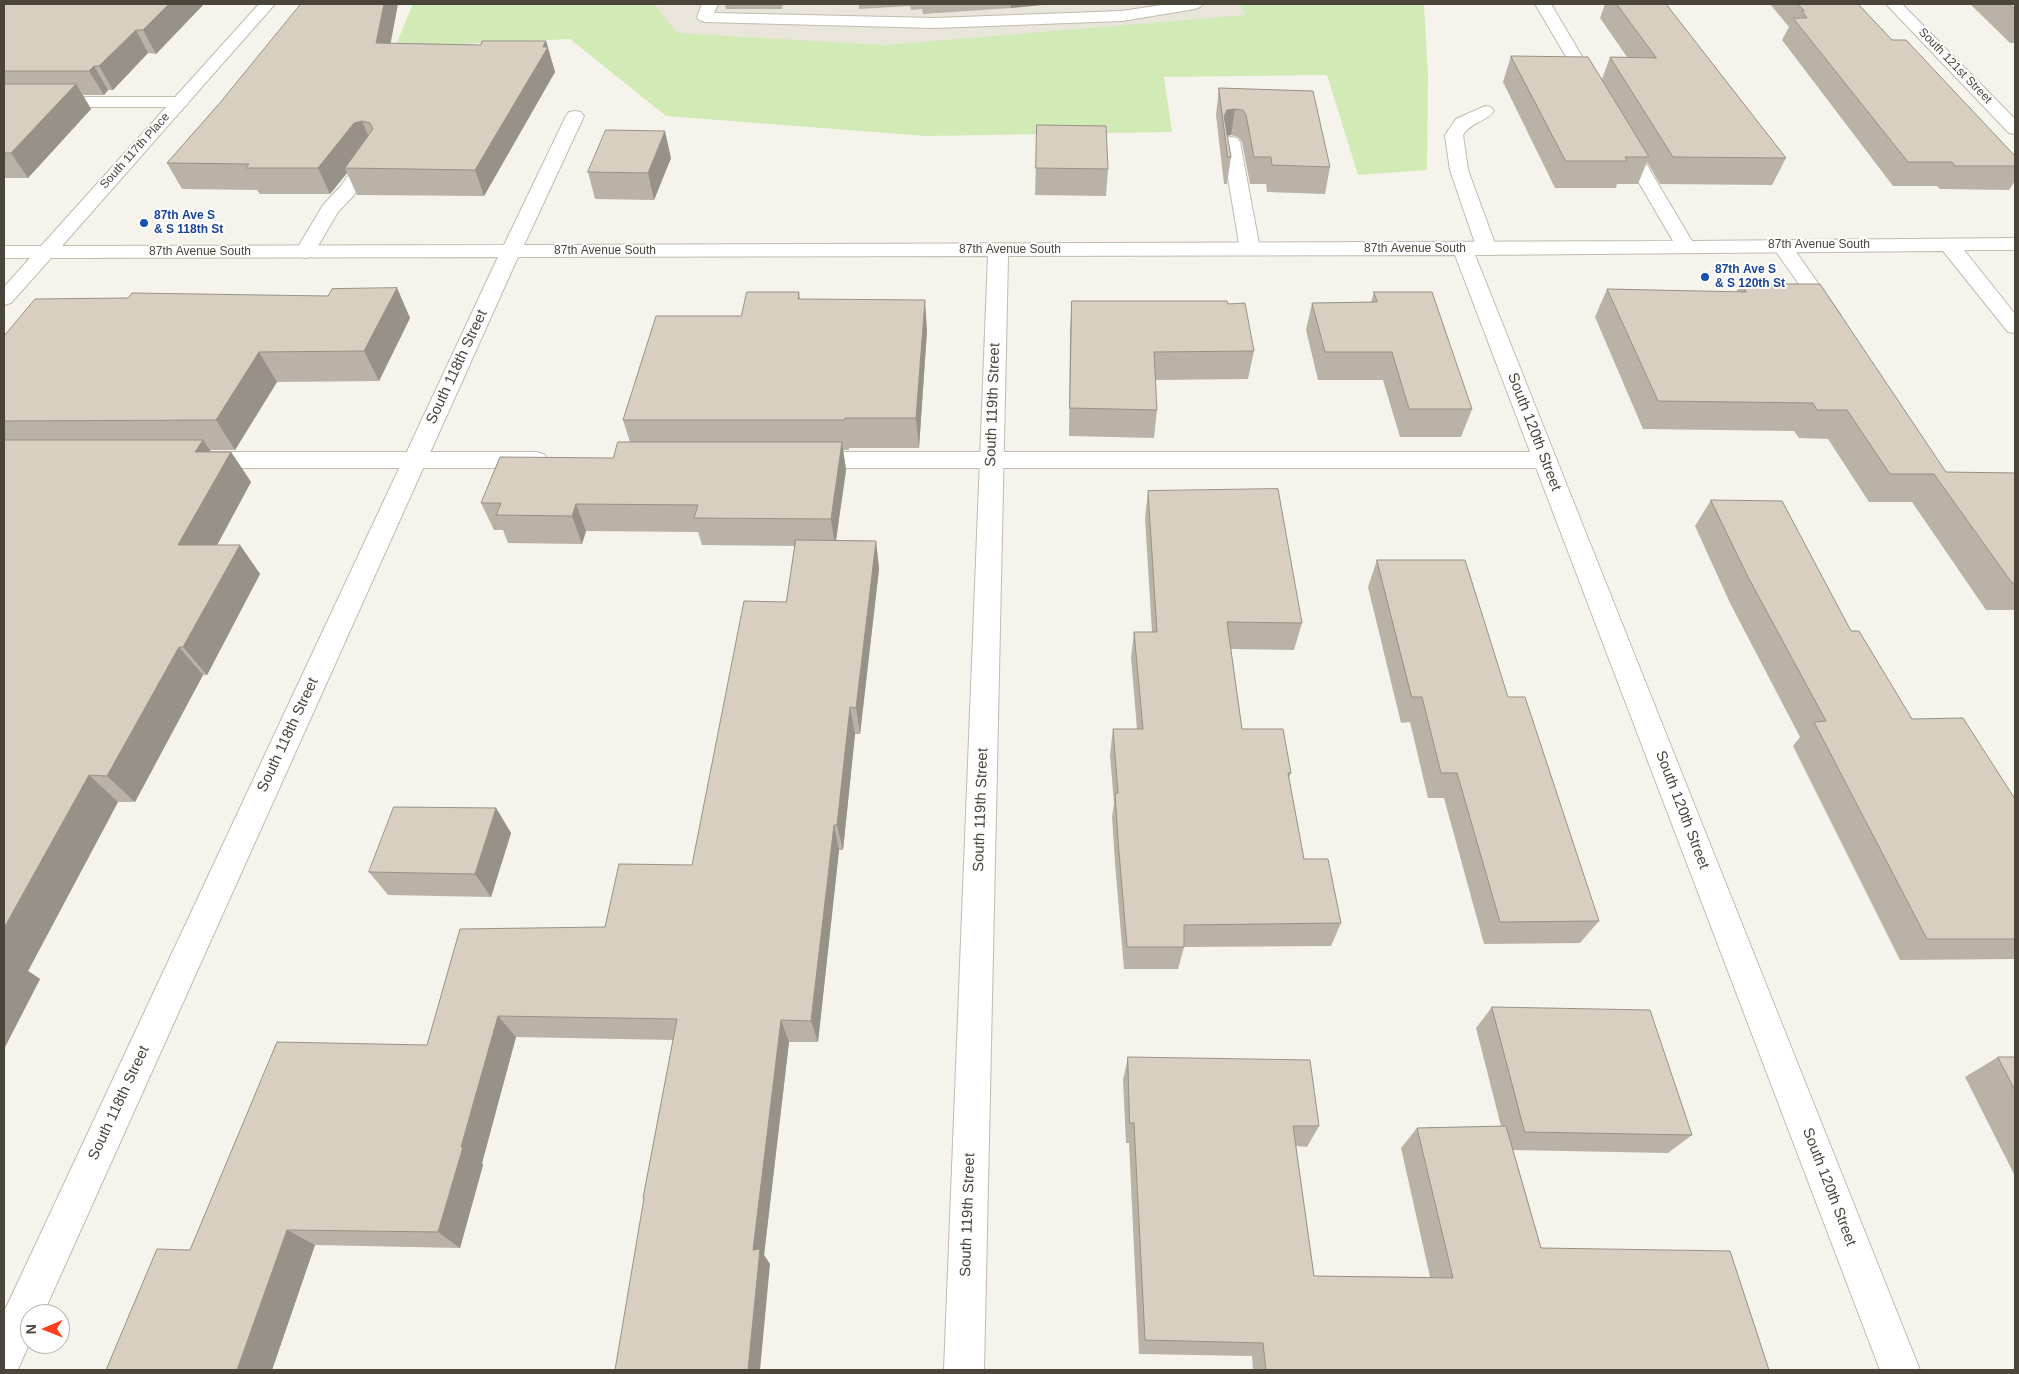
<!DOCTYPE html>
<style>
body{margin:0}
#map{position:relative;width:2019px;height:1374px;overflow:hidden;background:#f6f3ec;font-family:Arial,sans-serif}
canvas{display:block}
.frame{position:absolute;inset:0;border:5px solid #4b4439;pointer-events:none}
.north{position:absolute;left:20px;top:1304px;width:50px;height:50px;box-sizing:border-box;background:#fff;border:1px solid #b7b4b0;border-radius:50%;rotate:269deg;font-size:14px;font-weight:700;line-height:20px;text-align:center;color:#4b4439}
.north::after{content:'';display:block;margin:auto;width:18px;height:22px;background:#fc3f1d;clip-path:polygon(50% 0,100% 100%,50% 72%,0 100%)}
</style>
<div id="map">
<canvas width="2019" height="1374"></canvas>
<div class="frame"></div>
<div class="north">N</div>
</div>
<script>
const g = document.querySelector('canvas').getContext('2d');
g.lineJoin = 'round';
function fill(path, color) { g.fillStyle = color; g.fill(path, 'evenodd'); }
function stroke(path, color, width, dash) { g.strokeStyle = color; g.lineWidth = width; g.lineCap = dash ? 'butt' : 'round'; g.setLineDash(dash || []); g.stroke(path); }
function drawText(font, color, halo, rows, align = 'center') {
  g.font = font + ' Arial,sans-serif'; g.lineWidth = 4; g.setLineDash([]); g.textBaseline = 'middle'; g.strokeStyle = halo; g.fillStyle = color; for (const [text, x, y, turn = 0] of rows) {
    g.save(); g.translate(x, y); g.rotate((+turn || 0) * Math.PI / 180); g.textAlign = isNaN(turn) ? turn : align; if (halo) g.strokeText(text, 0, 0); g.fillText(text, 0, 0); g.restore();
  }
}
const residential = new Path2D(`
 M 645,4 L 1244,4 L 1256,45 L 625,50 Z`);
const green = new Path2D(`
 M 413,4 L 654,4 L 677,33 L 885,45 L 1246,15 L 1240,4 L 1424,4 L 1428,76 L 1427,170 L 1358,175 L 1327,75 L 1164,77 L 1172,132 L 926,136 L 666,116 L 570,39 L 395,47 Z`);
const service = new Path2D(`
 M 702,4 L 718,4 L 714,13 L 935,18 L 1122,11 L 1168,4 L 1203,4 L 1200,7 L 1195,9 L 1122,21 L 935,28 L 705,22 L 699,20 L 697,17 Z
 M 4,97 L 180,97 L 186,98 L 189,102 L 186,106 L 180,107 L 4,107 Z
 M 1485,106 L 1491,107 L 1494,111 C 1486,122 1471,122 1463,135 L 1468,170 L 1497,249 L 1494,253 L 1487,255 L 1480,253 L 1477,249 L 1450,170 L 1445,135 L 1456,119 Z
 M 1231,137 L 1237,138 L 1240,142 L 1260,249 L 1257,253 L 1250,255 L 1243,253 L 1240,249 L 1222,142 L 1225,138 Z
 M 373,149 L 379,150 L 382,154 L 354,195 L 338,212 L 312,256 L 305,258 L 298,256 L 295,252 L 323,205 L 340,187 L 367,150 Z
 M 1782,240 L 1789,242 L 1837,310 L 1840,314 L 1837,318 L 1830,320 L 1823,318 L 1772,246 L 1775,242 Z
 M 199,452 L 536,452 L 544,454 L 548,460 L 544,466 L 536,468 L 199,468 L 191,466 L 187,460 L 191,454 Z
 M 807,452 L 1545,452 L 1553,454 L 1557,460 L 1553,466 L 1545,468 L 807,468 L 799,466 L 795,460 L 799,454 Z`);
const minor = new Path2D(`
 M 259,4 L 275,4 L 62,246 L 504,245 L 566,116 L 569,112 L 575,111 L 581,112 L 584,116 L 524,245 L 1673,241 L 1614,140 L 1617,136 L 1623,135 L 1629,136 L 1632,140 L 1692,241 L 2015,238 L 2015,250 L 1964,250 L 2015,314 L 2015,333 L 2008,332 L 1943,251 L 1475,255 L 1920,1370 L 1880,1370 L 1455,255 L 1008,256 L 984,1370 L 944,1370 L 988,256 L 518,257 L 43,1314 L 30,1314 L 30,1342 L 18,1369 L 4,1370 L 4,1312 L 498,257 L 51,258 L 11,303 L 4,305 L 4,287 L 30,258 L 4,258 L 4,246 L 41,246 Z
 M 1535,4 L 1551,4 L 1602,90 L 1600,94 L 1588,94 Z
 M 1886,4 L 1902,4 L 2015,119 L 2015,134 L 2009,133 Z`);
const wall = new Path2D(`
 M 4,4 L 204,4 L 156,54 L 148,53 L 113,90 L 108,90 L 104,95 L 83,95 L 91,109 L 28,178 L 4,178 Z
 M 725,4 L 783,4 L 782,9 L 726,9 Z
 M 859,4 L 1052,4 L 1011,8 L 923,14 L 922,9 L 911,10 L 910,6 L 859,9 Z
 M 1605,4 L 1666,4 L 1786,158 L 1772,185 L 1660,184 L 1647,162 L 1638,184 L 1617,184 L 1616,188 L 1555,188 L 1503,82 L 1511,56 L 1602,79 L 1610,57 L 1627,57 L 1600,18 Z
 M 1770,4 L 1858,4 L 1892,40 L 2015,156 L 2015,181 L 2009,190 L 1940,189 L 1937,186 L 1893,186 L 1782,40 L 1789,27 Z
 M 1970,4 L 2015,4 L 2015,43 L 2010,43 Z
 M 546,41 L 555,72 L 484,196 L 357,195 L 347,173 L 330,194 L 260,194 L 257,190 L 182,189 L 167,163 L 219,104 L 391,43 L 481,45 Z
 M 1219,88 L 1330,167 L 1325,194 L 1267,192 L 1266,184 L 1250,184 L 1242,142 L 1238,137 L 1231,135 L 1227,136 L 1231,157 L 1227,184 L 1224,184 L 1216,115 Z
 M 1037,125 L 1108,169 L 1106,196 L 1035,195 Z
 M 671,158 L 654,200 L 595,199 L 588,172 Z
 M 1741,284 L 1946,472 L 2015,473 L 2015,610 L 1986,610 L 1912,502 L 1869,502 L 1828,439 L 1799,438 L 1794,431 L 1643,429 L 1595,317 L 1607,289 L 1736,292 Z
 M 397,288 L 410,318 L 379,381 L 277,382 L 235,450 L 210,450 L 211,452 L 231,452 L 251,482 L 217,545 L 240,545 L 260,574 L 207,675 L 203,675 L 135,802 L 118,802 L 28,971 L 40,979 L 5,1047 L 4,1047 L 4,336 L 128,298 L 328,296 Z
 M 799,292 L 800,299 L 927,330 L 919,448 L 849,448 L 849,450 L 843,450 L 846,470 L 836,540 L 876,541 L 879,569 L 860,734 L 855,734 L 843,850 L 839,850 L 818,1042 L 789,1042 L 764,1255 L 770,1264 L 644,1200 L 643,1198 L 673,1040 L 516,1037 L 482,1163 L 483,1165 L 460,1248 L 315,1245 L 272,1370 L 106,1370 L 190,1250 L 427,1045 L 605,927 L 692,865 L 786,602 L 795,546 L 702,545 L 698,532 L 586,531 L 582,544 L 508,543 L 503,530 L 494,530 L 481,503 L 613,458 L 630,442 L 623,420 L 741,316 Z
 M 1374,292 L 1472,409 L 1461,437 L 1400,437 L 1383,380 L 1318,380 L 1306,330 L 1312,303 L 1371,302 Z
 M 1072,301 L 1228,304 L 1254,351 L 1248,379 L 1155,380 L 1157,410 L 1154,438 L 1069,436 L 1070,329 Z
 M 1148,491 L 1302,623 L 1294,650 L 1231,649 L 1242,729 L 1291,773 L 1289,778 L 1304,859 L 1341,923 L 1331,946 L 1184,947 L 1178,969 L 1124,969 L 1115,863 L 1112,817 L 1114,803 L 1110,755 L 1113,729 L 1137,729 L 1131,658 L 1134,632 L 1152,632 L 1145,518 Z
 M 1711,500 L 1851,631 L 1912,719 L 2015,799 L 2015,959 L 1900,960 L 1793,746 L 1800,737 L 1730,603 L 1695,526 Z
 M 1377,560 L 1508,697 L 1599,921 L 1580,943 L 1484,944 L 1444,798 L 1428,798 L 1410,722 L 1401,723 L 1368,587 Z
 M 496,808 L 511,833 L 491,897 L 388,895 L 369,872 Z
 M 1492,1007 L 1692,1135 L 1668,1153 L 1513,1150 L 1541,1248 L 1769,1370 L 1253,1370 L 1252,1356 L 1139,1354 L 1129,1143 L 1126,1143 L 1123,1080 L 1128,1057 L 1319,1126 L 1307,1147 L 1296,1146 L 1314,1276 L 1430,1277 L 1401,1148 L 1417,1128 L 1501,1126 L 1476,1028 Z
 M 1998,1057 L 2015,1057 L 2015,1176 L 1965,1077 Z`);
const shadedWall = new Path2D(`
 M 169,4 L 204,4 L 156,54 L 143,30 Z
 M 384,4 L 398,4 L 386,68 L 376,43 Z
 M 1011,4 L 1052,4 L 1011,8 Z
 M 136,30 L 148,53 L 113,90 L 99,66 Z
 M 546,41 L 555,72 L 484,196 L 475,170 Z
 M 94,66 L 108,90 L 104,95 L 89,71 Z
 M 76,84 L 91,109 L 28,178 L 11,153 Z
 M 1235,109 L 1231,135 L 1226,136 L 1224,116 L 1227,110 Z
 M 362,121 L 373,147 L 345,168 L 347,173 L 330,194 L 318,168 L 354,123 Z
 M 665,131 L 671,158 L 654,200 L 648,173 Z
 M 397,288 L 410,318 L 379,381 L 364,351 Z
 M 925,300 L 927,330 L 919,448 L 916,418 Z
 M 259,352 L 277,382 L 235,450 L 216,420 Z
 M 203,440 L 222,468 L 231,452 L 251,482 L 201,575 L 178,545 L 195,452 Z
 M 842,442 L 846,470 L 835,547 L 831,519 Z
 M 576,504 L 586,531 L 582,544 L 572,516 Z
 M 876,541 L 879,569 L 860,734 L 856,708 Z
 M 240,545 L 260,574 L 207,675 L 183,647 Z
 M 179,647 L 203,675 L 135,802 L 107,776 Z
 M 850,707 L 855,734 L 843,850 L 837,825 Z
 M 89,775 L 118,802 L 28,971 L 40,979 L 5,1047 L 4,1046 L 4,928 Z
 M 496,808 L 511,833 L 491,897 L 475,874 Z
 M 834,825 L 839,850 L 818,1042 L 811,1021 Z
 M 498,1016 L 516,1037 L 482,1163 L 483,1165 L 460,1248 L 438,1232 L 461,1147 Z
 M 781,1020 L 789,1042 L 764,1255 L 770,1264 L 760,1370 L 748,1370 L 753,1250 Z
 M 287,1230 L 315,1245 L 272,1370 L 237,1370 Z`);
const building = new Path2D(`
 M 4,4 L 169,4 L 143,30 L 136,30 L 99,66 L 94,66 L 89,71 L 4,71 Z
 M 301,4 L 384,4 L 376,43 L 481,45 L 482,41 L 546,41 L 543,47 L 548,47 L 475,170 L 345,168 L 373,129 L 370,123 L 362,121 L 354,123 L 318,168 L 246,168 L 249,164 L 167,163 L 219,104 Z
 M 1617,4 L 1666,4 L 1786,158 L 1673,157 L 1610,57 L 1656,58 Z
 M 1798,4 L 1858,4 L 1892,40 L 1906,40 L 2015,156 L 2015,166 L 1955,166 L 1952,162 L 1908,162 L 1793,18 L 1807,18 L 1802,11 L 1804,11 Z
 M 2009,4 L 2015,4 L 2015,9 Z
 M 1511,56 L 1588,57 L 1649,157 L 1625,157 L 1627,161 L 1566,161 Z
 M 4,84 L 76,84 L 11,153 L 4,153 Z
 M 1219,88 L 1313,91 L 1330,167 L 1272,165 L 1271,157 L 1254,157 L 1246,115 L 1243,110 L 1235,109 L 1227,110 L 1224,116 L 1231,157 L 1228,157 Z
 M 1037,125 L 1106,126 L 1108,169 L 1036,168 Z
 M 606,130 L 665,131 L 648,173 L 588,172 Z
 M 1741,284 L 1820,284 L 1946,472 L 2015,473 L 2015,583 L 2012,583 L 1934,474 L 1890,474 L 1847,410 L 1817,410 L 1813,403 L 1658,401 L 1607,289 L 1746,292 Z
 M 397,288 L 364,351 L 259,352 L 216,420 L 4,421 L 4,336 L 35,299 L 128,298 L 132,293 L 328,296 L 332,289 Z
 M 747,292 L 799,292 L 798,299 L 925,300 L 916,418 L 845,418 L 845,420 L 623,420 L 656,316 L 741,316 Z
 M 1374,292 L 1432,292 L 1472,409 L 1409,409 L 1392,352 L 1325,352 L 1312,303 L 1377,302 Z
 M 1072,301 L 1227,301 L 1228,304 L 1245,303 L 1254,351 L 1154,352 L 1157,410 L 1070,408 Z
 M 4,440 L 203,440 L 195,452 L 231,452 L 178,545 L 240,545 L 183,647 L 179,647 L 107,776 L 89,775 L 4,928 Z
 M 618,442 L 842,442 L 831,519 L 694,518 L 698,505 L 576,504 L 572,516 L 496,515 L 501,503 L 481,503 L 500,457 L 613,458 Z
 M 1278,489 L 1302,623 L 1227,622 L 1242,729 L 1283,729 L 1291,773 L 1288,773 L 1304,859 L 1328,859 L 1341,923 L 1184,925 L 1184,947 L 1127,947 L 1118,840 L 1115,793 L 1118,793 L 1113,729 L 1143,729 L 1134,632 L 1157,632 L 1148,491 Z
 M 1711,500 L 1782,501 L 1851,631 L 1859,631 L 1912,719 L 1963,718 L 2015,799 L 2015,939 L 1927,939 L 1814,722 L 1826,721 L 1748,577 Z
 M 796,540 L 876,541 L 856,708 L 850,707 L 837,825 L 834,825 L 811,1021 L 781,1020 L 753,1250 L 760,1249 L 748,1370 L 615,1370 L 644,1198 L 643,1198 L 677,1019 L 498,1016 L 461,1147 L 463,1147 L 438,1232 L 287,1230 L 237,1370 L 106,1370 L 157,1249 L 190,1250 L 277,1042 L 427,1045 L 460,929 L 605,927 L 619,864 L 692,865 L 744,601 L 786,602 Z
 M 1377,560 L 1465,560 L 1508,697 L 1525,697 L 1599,921 L 1500,922 L 1457,773 L 1441,773 L 1422,697 L 1412,697 Z
 M 394,807 L 496,808 L 475,874 L 369,872 Z
 M 1492,1007 L 1650,1010 L 1692,1135 L 1525,1132 Z
 M 1128,1057 L 1310,1060 L 1319,1126 L 1293,1126 L 1314,1276 L 1453,1278 L 1417,1128 L 1506,1126 L 1541,1248 L 1730,1251 L 1769,1370 L 1266,1370 L 1263,1343 L 1145,1340 L 1134,1123 L 1130,1123 Z
 M 1998,1057 L 2015,1057 L 2015,1090 Z`);
const markers = [
 [144,223,5,"#1a4fb4"],
 [1705,277,5,"#1a4fb4"]
];
const farStreetnames = [
 ["South 121st Street",1955,66,46],
 ["South 117th Place",135,151,-48],
 ["87th Avenue South",1819,245],
 ["87th Avenue South",1415,249],
 ["87th Avenue South",1010,250],
 ["87th Avenue South",605,251],
 ["87th Avenue South",200,252]
];
const farTransitnames = [
 ["87th Ave S",154,216],
 ["& S 118th St",154,230],
 ["87th Ave S",1715,270],
 ["& S 120th St",1715,284]
];
const streetNames = [
 ["South 118th Street",457,367,-65],
 ["South 119th Street",993,405,-88],
 ["South 120th Street",1534,432,69],
 ["South 118th Street",288,735,-65],
 ["South 119th Street",981,810,-88],
 ["South 120th Street",1682,810,69],
 ["South 118th Street",119,1103,-65],
 ["South 120th Street",1829,1187,69],
 ["South 119th Street",968,1215,-88]
];
fill(residential, '#eae5da');
fill(green, '#d2eab5');
stroke(service, '#c2bbae', 2);
stroke(minor, '#c2bbae', 2);
fill(service, '#fff');
fill(minor, '#fff');
fill(wall, '#bab2a6');
fill(shadedWall, '#979187');
fill(building, '#d8cfc1');
stroke(building, '#979187', 1);
for (const [x, y, r, color] of markers) { const dot = new Path2D(); dot.arc(x, y, r, 0, 2 * Math.PI); g.fillStyle = color; g.fill(dot); stroke(dot, '#fff', 2); }
drawText('12px', '#4b4439', '#fff', farStreetnames);
drawText('bold 12px', '#164399', '#fff', farTransitnames, 'left');
drawText('15px', '#4b4439', '#fff', streetNames);
</script>
